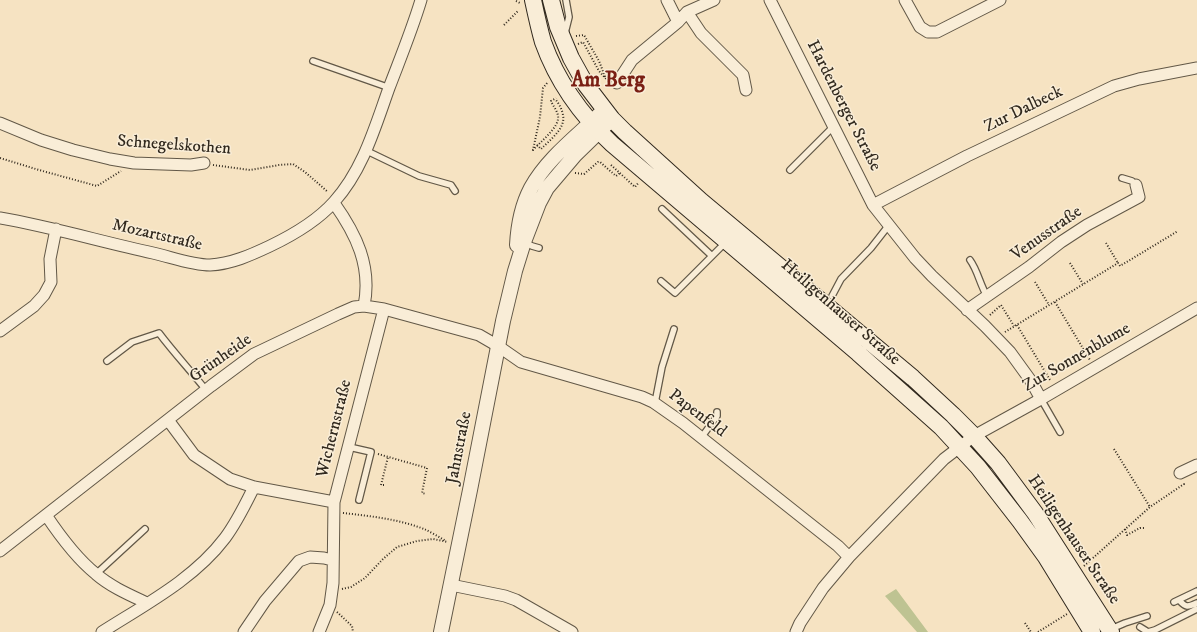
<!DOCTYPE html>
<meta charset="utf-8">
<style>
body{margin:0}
canvas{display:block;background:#f6e3c2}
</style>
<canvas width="1197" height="632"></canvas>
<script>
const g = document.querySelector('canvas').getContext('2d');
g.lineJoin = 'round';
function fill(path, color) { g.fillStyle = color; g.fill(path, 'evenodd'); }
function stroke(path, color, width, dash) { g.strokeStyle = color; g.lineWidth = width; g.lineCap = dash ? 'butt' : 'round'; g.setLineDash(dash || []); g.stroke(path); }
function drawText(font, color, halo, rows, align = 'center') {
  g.font = font + ' "IM FELL DW Pica",serif'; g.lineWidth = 3; g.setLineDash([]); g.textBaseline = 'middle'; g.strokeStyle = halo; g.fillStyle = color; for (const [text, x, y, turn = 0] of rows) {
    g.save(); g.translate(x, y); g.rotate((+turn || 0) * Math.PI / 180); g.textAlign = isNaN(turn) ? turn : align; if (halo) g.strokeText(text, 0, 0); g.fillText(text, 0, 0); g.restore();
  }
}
const green = new Path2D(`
 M 896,589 L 928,632 L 917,632 L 885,596 Z`);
const path = new Path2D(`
 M 516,1 L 520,3
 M 504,25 L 518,11
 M 576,36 L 584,35 L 599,61 L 606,79
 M 578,44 L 583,42 L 599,71 L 607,80
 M 547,83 L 543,88 L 540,117 L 533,150 C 540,142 560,127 558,116 C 557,110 553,106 551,101 L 556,98
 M 537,145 L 541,149 C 550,140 566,128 563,115 C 562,109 559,104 556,100
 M 0,158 L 39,170 L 97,186 L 121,171
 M 213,165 L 250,170 L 279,165 L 293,164 L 305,172 L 328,192
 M 611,165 L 635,187 L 639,182
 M 575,173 L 584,174 L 598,162 L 600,162 L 616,176 L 620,173
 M 1106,243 L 1118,263
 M 1070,263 L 1083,284
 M 1035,282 L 1049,305
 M 1055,302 L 1090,360
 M 990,315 L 1001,305 L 1014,326
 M 1017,325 L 1050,380
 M 1005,332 L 1118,263 L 1120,266 L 1178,231
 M 1114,449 L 1150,507
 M 378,454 L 427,468 L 422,493 L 426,494
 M 384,485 L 381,485 L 388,457
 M 343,513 C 370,516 398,519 424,529 C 431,532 439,537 446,541
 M 1125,529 L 1127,535 L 1140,528 L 1144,528
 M 1084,566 L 1150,507 L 1184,484 L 1183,482
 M 342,589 L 351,587 L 365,578 L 383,559 L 397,547 L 417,541 L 433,539 L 448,542
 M 337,612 L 352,626 L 353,632
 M 1025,623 L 1031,632
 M 1038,632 L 1067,614`);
const service = new Path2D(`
 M 565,33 L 569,17 L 566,0
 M 313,61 L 390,88
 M 367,151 L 419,176 L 451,185 L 455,191
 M 790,170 L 834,126
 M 1122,178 L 1132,181 L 1136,185
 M 662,209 L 712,256
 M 524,242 L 532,246 L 539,248
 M 970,260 C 978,271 980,285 987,296
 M 661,281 L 675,293 L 725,243
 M 832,296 L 841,279 L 871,248 L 889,225
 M 107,361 L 132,342 L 159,333 C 174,353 191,371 206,390
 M 1041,399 L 1060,432
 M 655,403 L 662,367 L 674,329
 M 701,438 L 717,416 L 717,412
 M 349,447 L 371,452 L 359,500
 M 96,574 L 145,529
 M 1179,600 C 1186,608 1188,607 1197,603
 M 1174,602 L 1197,591
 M 1140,627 L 1148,632 L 1155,630 L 1197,609
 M 1111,629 L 1125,623 L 1147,616`);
const minor = new Path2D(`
 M 667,0 L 678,22
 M 770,0 L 873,205 L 915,258 L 932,276 L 985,326 L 1010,352 L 1031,381 L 1041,399
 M 905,0 L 920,27 L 928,32 L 937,32 L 1000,0
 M 687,12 L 701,33 L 743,75 L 746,90
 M 617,83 L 632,60 L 678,22 L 687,12 L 714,0
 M 0,123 L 41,140 L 73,150 L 110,159 L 134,163 L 191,165 L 204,163
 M 334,203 C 356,234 372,266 364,306
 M 873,205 L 967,156 L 1114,86 L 1139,79 L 1197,68
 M 0,218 C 52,227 102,242 153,253 C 171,257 192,265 210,265 C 231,264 251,255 270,246 C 293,235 317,221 334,202 C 363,170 375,127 389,88 C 400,59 412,30 421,0
 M 967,310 L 1029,267 L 1061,242 L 1087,225 L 1139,197 L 1136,185
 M 0,331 L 34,306 L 44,295 L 51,282 L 50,259 L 56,229
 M 168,420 L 194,455 L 230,479 L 254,487 L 334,502
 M 1180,473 L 1197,465
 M 46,515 C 60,536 76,558 96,574 C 111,587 130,595 147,603
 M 0,551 L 211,386 L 254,354 L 338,314 L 354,307 L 364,306 L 384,309 L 479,335 L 498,346 L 521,362 L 642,397 L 653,402 L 683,423 L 838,546 L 849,557
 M 451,585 L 505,596 L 516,600 L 572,632
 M 102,632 C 146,604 194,579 225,538 C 237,522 245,505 254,487
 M 244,632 L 265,601 L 299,561 L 310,557 L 324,558 L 332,560
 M 319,632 L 330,605 L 333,583 L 334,502 L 384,309
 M 796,632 L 800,623 L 823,588 L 849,557 L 944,459 L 974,436 L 1041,399 L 1197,308`);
const tertiary = new Path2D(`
 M 517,245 C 518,226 522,205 531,188 C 548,157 579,135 604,110
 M 441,632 L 470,490 L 503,321 L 515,271 L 524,242 L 539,203 L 547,188 L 575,155 L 612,119`);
const secondary = new Path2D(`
 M 533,0 C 536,14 539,28 543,42 C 557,81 582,116 612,144 L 858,353 L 941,427 L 978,467 L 1020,521 L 1046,557 L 1092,632
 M 551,0 L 558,27 L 571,58 L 586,85 L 612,119 L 625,132 L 701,201 L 913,378 L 953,415 L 974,436 L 998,463 L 1035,513 L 1111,632`);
const streetNames = [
 ["Hardenberger Straße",843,106,63],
 ["Zur Dalbeck",1024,110,-26],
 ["Schnegelskothen",174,146,4],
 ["Venusstraße",1047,234,-35],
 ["Mozartstraße",157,236,13],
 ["Heiligenhauser Straße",840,313,41],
 ["Zur Sonnenblume",1077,358,-30],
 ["Grünheide",221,359,-35],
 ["Papenfeld",697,414,37],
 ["Wichernstraße",335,429,-76],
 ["Jahnstraße",460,448,-79],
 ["Heiligenhauser Straße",1073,540,56]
];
const districtNames = [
 ["Am Berg",608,82]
];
fill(green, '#bec392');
stroke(service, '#625847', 8);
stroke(minor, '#625847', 13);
stroke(tertiary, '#625847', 16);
stroke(secondary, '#31291e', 18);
stroke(path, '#31291e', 2, [1, 2]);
stroke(service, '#f9edd7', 5.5);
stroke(minor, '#f9edd7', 11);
stroke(tertiary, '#f9edd7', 14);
stroke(secondary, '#f9edd7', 16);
drawText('17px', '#31291e', '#f9edd7', streetNames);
drawText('bold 21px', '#7a1f14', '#f9edd7', districtNames);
</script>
